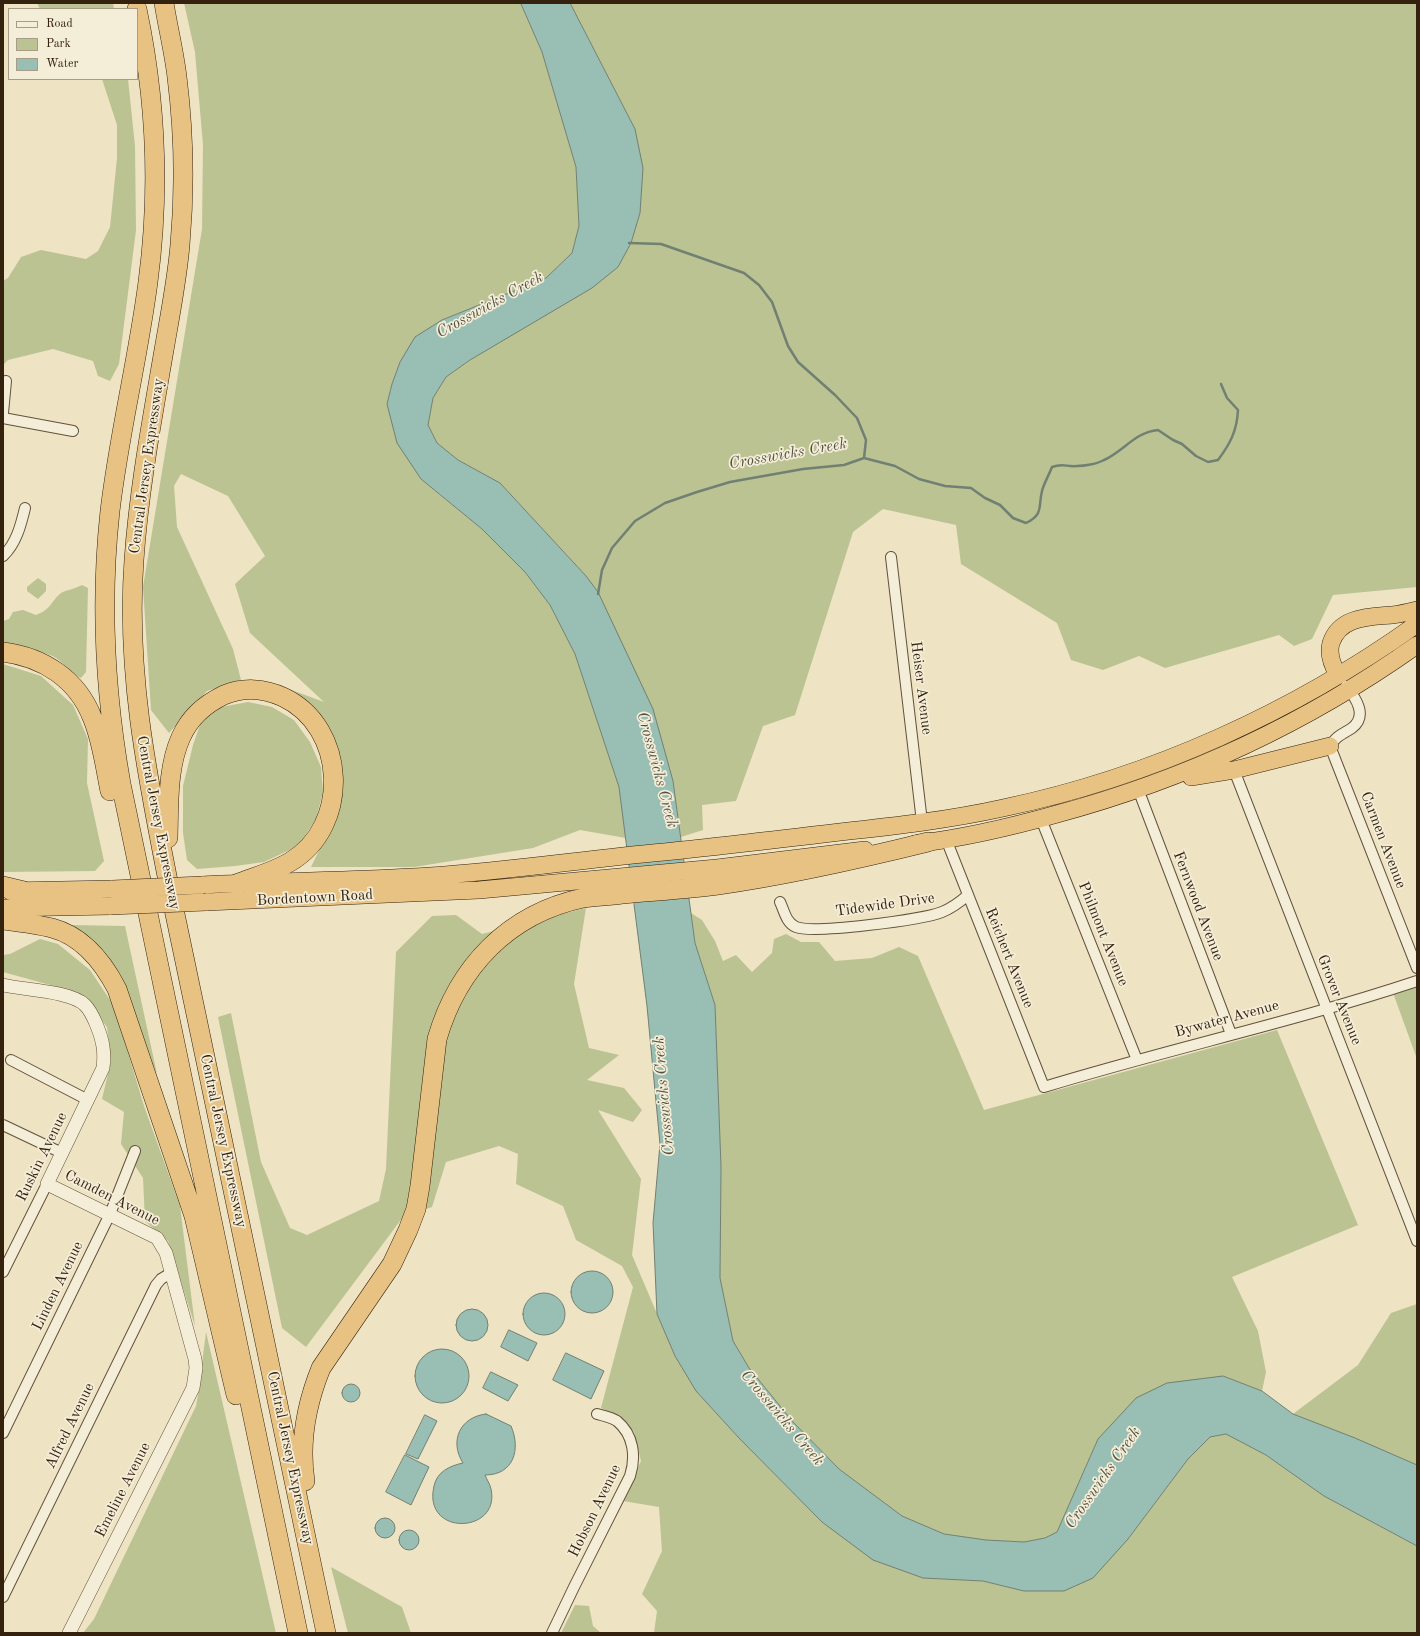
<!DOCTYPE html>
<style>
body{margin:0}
#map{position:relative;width:1420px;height:1636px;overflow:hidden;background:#eee3c3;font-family:"Old Standard TT",serif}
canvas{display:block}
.frame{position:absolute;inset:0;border:4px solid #34220f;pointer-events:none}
.legend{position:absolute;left:8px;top:8px;width:130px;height:72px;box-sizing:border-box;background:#f4edd8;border:1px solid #a79c88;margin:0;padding:5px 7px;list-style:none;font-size:12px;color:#34220f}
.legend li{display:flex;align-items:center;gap:8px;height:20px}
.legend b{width:20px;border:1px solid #a79c88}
</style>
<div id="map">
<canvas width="1420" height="1636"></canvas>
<div class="frame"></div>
<ul class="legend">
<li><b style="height:5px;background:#f4edd8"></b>Road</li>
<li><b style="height:11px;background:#bbc392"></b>Park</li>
<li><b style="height:11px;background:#99beb4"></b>Water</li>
</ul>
</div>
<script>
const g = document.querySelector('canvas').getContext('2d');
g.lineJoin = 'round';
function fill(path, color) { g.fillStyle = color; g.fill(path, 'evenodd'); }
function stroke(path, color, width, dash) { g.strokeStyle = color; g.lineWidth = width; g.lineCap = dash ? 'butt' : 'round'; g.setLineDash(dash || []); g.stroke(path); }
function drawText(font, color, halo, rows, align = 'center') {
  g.font = font + ' "Old Standard TT",serif'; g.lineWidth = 3.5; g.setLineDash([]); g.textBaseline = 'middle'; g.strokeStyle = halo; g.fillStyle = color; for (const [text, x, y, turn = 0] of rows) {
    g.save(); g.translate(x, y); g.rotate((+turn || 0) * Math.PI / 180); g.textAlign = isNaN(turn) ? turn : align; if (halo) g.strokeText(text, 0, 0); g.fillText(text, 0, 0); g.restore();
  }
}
const green = new Path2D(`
 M 37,3 L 113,3 L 114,9 L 40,9 Z
 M 184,3 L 521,3 L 542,52 L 576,167 L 579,226 L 572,253 L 546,278 L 442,320 L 400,362 L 392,384 L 387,404 L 421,479 L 482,529 L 525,572 L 550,605 L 575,654 L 619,787 L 626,838 L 580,830 L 533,848 L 414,867 L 311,867 L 338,812 L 342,768 L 330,733 L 278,685 L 324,702 L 250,633 L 235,584 L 265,556 L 228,496 L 181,474 L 174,486 L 177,527 L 233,649 L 241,680 L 207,691 L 169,733 L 151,710 L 143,587 L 202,229 L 203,145 L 195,52 Z
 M 570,3 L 1417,3 L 1417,587 L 1333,595 L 1312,639 L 1294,646 L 1279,635 L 1165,668 L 1139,656 L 1103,670 L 1071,660 L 1057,623 L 961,564 L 956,525 L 883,509 L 853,532 L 795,715 L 763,726 L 736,801 L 702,805 L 703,830 L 681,837 L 673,781 L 586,576 L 500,483 L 458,460 L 437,443 L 428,425 L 433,398 L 446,377 L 470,360 L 618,267 L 631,243 L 640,213 L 635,129 Z
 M 102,79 L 128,79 L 135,146 L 136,230 L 119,364 L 110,381 L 98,376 L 93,361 L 53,349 L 8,360 L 3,365 L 3,281 L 8,278 L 21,257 L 41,250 L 86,259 L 98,251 L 110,227 L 117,158 L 117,125 Z
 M 38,578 L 46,584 L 46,591 L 38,599 L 27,591 L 27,587 Z
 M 82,585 L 88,588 L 86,672 L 81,678 C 70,673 65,664 56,658 C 46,651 15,647 3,646 L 3,621 L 9,619 L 13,612 L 23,610 L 36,615 C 52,609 50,602 61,593 C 66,590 75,589 82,585 Z
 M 3,664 L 41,676 L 73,705 L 88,739 L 87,783 L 104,861 L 95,871 L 3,872 Z
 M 248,702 L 272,707 L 294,720 L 310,742 L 321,767 L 323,792 L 316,819 L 298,846 L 264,862 L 235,866 L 197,869 L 187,860 L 183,833 L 183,786 L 193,745 L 201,722 L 221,707 Z
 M 586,908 L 574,984 L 589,1048 L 619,1055 L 587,1080 L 624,1088 L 642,1110 L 633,1122 L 598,1110 L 641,1179 L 632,1255 L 675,1356 L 696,1391 L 739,1438 L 822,1522 L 923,1578 L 983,1581 L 1024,1591 L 1128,1539 L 1188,1459 L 1210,1437 L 1227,1434 L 1266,1455 L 1324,1496 L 1417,1546 L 1417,1633 L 654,1633 L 657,1611 L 642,1594 L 662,1551 L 659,1507 L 623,1501 L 641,1461 L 634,1432 L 619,1417 L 601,1408 L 633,1287 L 622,1266 L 576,1240 L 563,1206 L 516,1184 L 518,1154 L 499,1146 L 446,1162 L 432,1207 L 403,1217 L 306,1347 L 282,1328 L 218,1017 L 231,1013 L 261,1162 L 290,1228 L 307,1235 L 379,1201 L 386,1169 L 396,952 L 432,916 L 456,915 L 482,934 Z
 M 691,913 L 702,920 L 715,941 L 723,961 L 736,955 L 752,972 L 772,953 L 774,939 L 786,934 L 801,942 L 819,942 L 835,961 L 872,958 L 899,947 L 918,956 L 984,1110 L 1277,1030 L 1358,1225 L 1232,1277 L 1258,1331 L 1266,1372 L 1262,1391 L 1223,1376 L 1098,1439 L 1057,1532 L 1045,1538 L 1024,1542 L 986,1540 L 944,1534 L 902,1516 L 839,1469 L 793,1422 L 749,1368 L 733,1341 L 720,1278 L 721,1167 L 715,1005 L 695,943 Z
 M 70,925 L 125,926 L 157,1074 L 116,977 L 95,941 Z
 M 40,939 L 58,944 L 90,970 L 114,1006 L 144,1106 L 180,1206 L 195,1326 L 168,1241 L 145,1221 L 143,1178 L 121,1144 L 124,1112 L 102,1099 L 111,1061 L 107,1027 L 87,1002 L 61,988 L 3,972 L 3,955 L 10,954 Z
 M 1417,978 L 1417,1059 L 1392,990 Z
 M 1417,1304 L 1417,1465 L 1293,1414 L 1358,1365 L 1391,1313 Z
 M 206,1332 L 276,1633 L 83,1633 L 94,1619 L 196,1406 L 198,1395 Z
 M 331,1567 L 402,1607 L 411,1633 L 348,1633 Z
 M 575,1605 L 589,1606 L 593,1626 L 601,1633 L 561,1633 Z`);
const water = new Path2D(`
 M 521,3 L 570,3 L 635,129 L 643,168 L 640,213 L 631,243 L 618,267 L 592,288 L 470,360 L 446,377 L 433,398 L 428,425 L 437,443 L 458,460 L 500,483 L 586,576 L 598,592 L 653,709 L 673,781 L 695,943 L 715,1005 L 721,1167 L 720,1278 L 733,1341 L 749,1368 L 793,1422 L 839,1469 L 902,1516 L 944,1534 L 986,1540 L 1024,1542 L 1045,1538 L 1057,1532 L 1098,1439 L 1136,1398 L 1167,1383 L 1223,1376 L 1262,1391 L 1293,1414 L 1355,1438 L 1417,1465 L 1417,1546 L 1324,1496 L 1266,1455 L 1226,1434 L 1210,1437 L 1188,1459 L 1128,1539 L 1093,1578 L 1064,1591 L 1024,1591 L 983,1581 L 923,1578 L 873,1560 L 822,1522 L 739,1438 L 696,1391 L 675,1356 L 657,1314 L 653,1223 L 660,1144 L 647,1006 L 619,787 L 575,654 L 550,605 L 525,572 L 482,529 L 421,479 L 397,443 L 387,404 L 392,384 L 400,362 L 415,337 L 442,320 L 546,278 L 572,253 L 579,226 L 576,167 L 542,52 Z
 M571 1292a21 21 0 1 1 42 0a21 21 0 1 1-42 0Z
 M523 1314a21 21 0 1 1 42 0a21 21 0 1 1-42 0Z
 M456 1325a16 16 0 1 1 32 0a16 16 0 1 1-32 0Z
 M 509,1330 L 537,1343 L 528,1361 L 501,1347 Z
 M415 1376a27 27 0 1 1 54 0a27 27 0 1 1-54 0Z
 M 566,1353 L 604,1371 L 591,1399 L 553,1380 Z
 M 491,1372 L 518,1385 L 508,1401 L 483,1388 Z
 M342 1393a9 9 0 1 1 18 0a9 9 0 1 1-18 0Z
 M 486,1414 L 511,1426 C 521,1449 514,1475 485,1475 C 487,1480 490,1484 491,1489 C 501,1534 422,1537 434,1486 C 437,1472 449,1466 463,1463 C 449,1441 460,1417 486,1414 Z
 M 425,1415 L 437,1421 L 418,1459 L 406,1454 Z
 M 405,1455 L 429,1467 L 411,1505 L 386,1492 Z
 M375 1528a10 10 0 1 1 20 0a10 10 0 1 1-20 0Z
 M399 1540a10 10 0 1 1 20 0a10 10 0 1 1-20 0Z`);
const stream = new Path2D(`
 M 629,243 L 661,244 L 744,273 L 759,285 L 772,302 L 788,346 L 798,362 L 835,395 L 857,418 L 866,440 L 864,458
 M 864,458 L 895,466 L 919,479 L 945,486 L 971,488 L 985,498 L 1000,505 L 1013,518 L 1026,523 C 1044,514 1038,507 1042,491 C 1044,483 1049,475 1052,467 C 1063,463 1066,467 1077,466 C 1084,466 1097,464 1104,460 C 1124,451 1135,432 1158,430 L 1173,440 L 1182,444 L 1196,456 L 1208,462 L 1218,460 C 1230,444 1237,431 1238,410 L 1227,398 L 1221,384
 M 598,594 L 602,570 L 612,548 L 635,521 L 665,503 L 697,492 L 730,482 L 803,469 L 844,465 L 864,458`);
const minor = new Path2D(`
 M 3,413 L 6,381
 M 3,418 L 73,431
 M 3,556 C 16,544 21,525 25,508
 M 891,557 L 922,822
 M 1346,686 C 1356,698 1368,716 1352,728 C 1343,734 1336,736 1330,746 L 1417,968
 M 1234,770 L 1417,1241
 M 1138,789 L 1231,1034
 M 1041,819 L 1137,1060
 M 946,839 L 1044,1087 C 1168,1049 1294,1022 1417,981
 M 780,902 C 784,910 786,923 796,927 C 813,934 922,920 942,912 C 952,908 960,902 968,895
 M 11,1060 L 88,1100
 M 3,1125 L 62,1153
 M 3,1272 L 47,1184
 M 3,1433 L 110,1214 L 135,1151
 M 3,1597 L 156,1285 L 161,1279 L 171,1273
 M 552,1633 L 574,1587 L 630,1476 C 636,1457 634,1435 617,1421 C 611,1417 604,1416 597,1414`);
const tertiary = new Path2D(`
 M 3,985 C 24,990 71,991 85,1005 C 91,1011 94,1019 97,1026 C 103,1041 105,1052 103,1068 L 47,1184 L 157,1238 L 166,1253 L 195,1359 L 196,1368 L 193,1388 L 69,1633`);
const trunk = new Path2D(`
 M 1338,675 C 1332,665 1328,654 1331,643 C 1340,616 1370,617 1392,615 C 1401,614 1409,612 1417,610
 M 1191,777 L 1234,770 L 1330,746
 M 915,844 C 963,838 1011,827 1057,814 C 1187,779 1307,723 1417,645
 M 202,885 C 278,881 354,881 430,876 C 508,871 586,859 664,852 C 722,846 781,839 840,832 C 895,826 949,820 1003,808 C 1151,777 1294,712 1417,624
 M 10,891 L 112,889
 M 206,902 L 479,890 L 717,868 L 865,850
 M 3,908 L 111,906`);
const motorway = new Path2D(`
 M 164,3 C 168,28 174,52 177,77 C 184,133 185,189 180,245 C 177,280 170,315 164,350 C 152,420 139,489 134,560 C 126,669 146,770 167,876 L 326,1633
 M 137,9 C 156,99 160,191 148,282 C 138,359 119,434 110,511 C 100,602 105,694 121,784 L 298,1633
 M 3,652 C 43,657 77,679 92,717 C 102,740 105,767 110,791
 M 168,838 C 169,805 167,768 181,737 C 190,717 205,704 224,695 C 243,687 264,688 283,697 C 347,727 351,826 290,862 C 273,872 254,877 236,884
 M 3,886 L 24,891
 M 3,920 C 19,922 36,924 52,928 C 82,936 103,962 117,989 L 194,1216 L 236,1395
 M 305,1481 C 299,1441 306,1405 321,1368 L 392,1264 L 408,1230 L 416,1209 L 420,1186 L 437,1039 C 458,967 508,914 583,898 C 596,896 609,896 622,894 C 654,891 686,889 718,885 C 789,875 859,859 928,842`);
const trunkBridge = new Path2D(`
 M 112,889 L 202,885
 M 111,906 L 206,902`);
const streetNames = [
 ["Central Jersey Expressway",147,466,-82],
 ["Heiser Avenue",921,688,83],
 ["Central Jersey Expressway",158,823,79],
 ["Carmen Avenue",1383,840,69],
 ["Bordentown Road",315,898,-3],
 ["Tidewide Drive",885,905,-8],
 ["Fernwood Avenue",1198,906,69],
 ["Philmont Avenue",1103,934,68],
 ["Reichert Avenue",1009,958,68],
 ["Grover Avenue",1339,1000,68],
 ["Bywater Avenue",1227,1019,-15],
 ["Central Jersey Expressway",223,1141,78],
 ["Ruskin Avenue",42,1157,-64],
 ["Camden Avenue",112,1198,27],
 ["Linden Avenue",58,1286,-64],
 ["Alfred Avenue",70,1426,-64],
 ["Central Jersey Expressway",290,1458,78],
 ["Emeline Avenue",123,1490,-63],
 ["Hobson Avenue",595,1511,-64]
];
const waterNames = [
 ["Crosswicks Creek",490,305,-29],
 ["Crosswicks Creek",788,454,-10],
 ["Crosswicks Creek",657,770,75],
 ["Crosswicks Creek",664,1096,-95],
 ["Crosswicks Creek",782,1418,50],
 ["Crosswicks Creek",1103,1478,-55]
];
fill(green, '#bbc392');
fill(water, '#99beb4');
stroke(water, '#718072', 1);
stroke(stream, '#718072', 2.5);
stroke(minor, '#62523c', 12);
stroke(tertiary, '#62523c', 14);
stroke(trunk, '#34220f', 18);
stroke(motorway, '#34220f', 20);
stroke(minor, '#f4edd8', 10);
stroke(tertiary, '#f4edd8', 13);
stroke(trunk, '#e7c282', 17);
stroke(motorway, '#e7c282', 19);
stroke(trunkBridge, '#34220f', 18, []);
stroke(trunkBridge, '#e7c282', 17);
drawText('15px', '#34220f', '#f4edd8', streetNames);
drawText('italic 16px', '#525141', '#f4edd8', waterNames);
</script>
